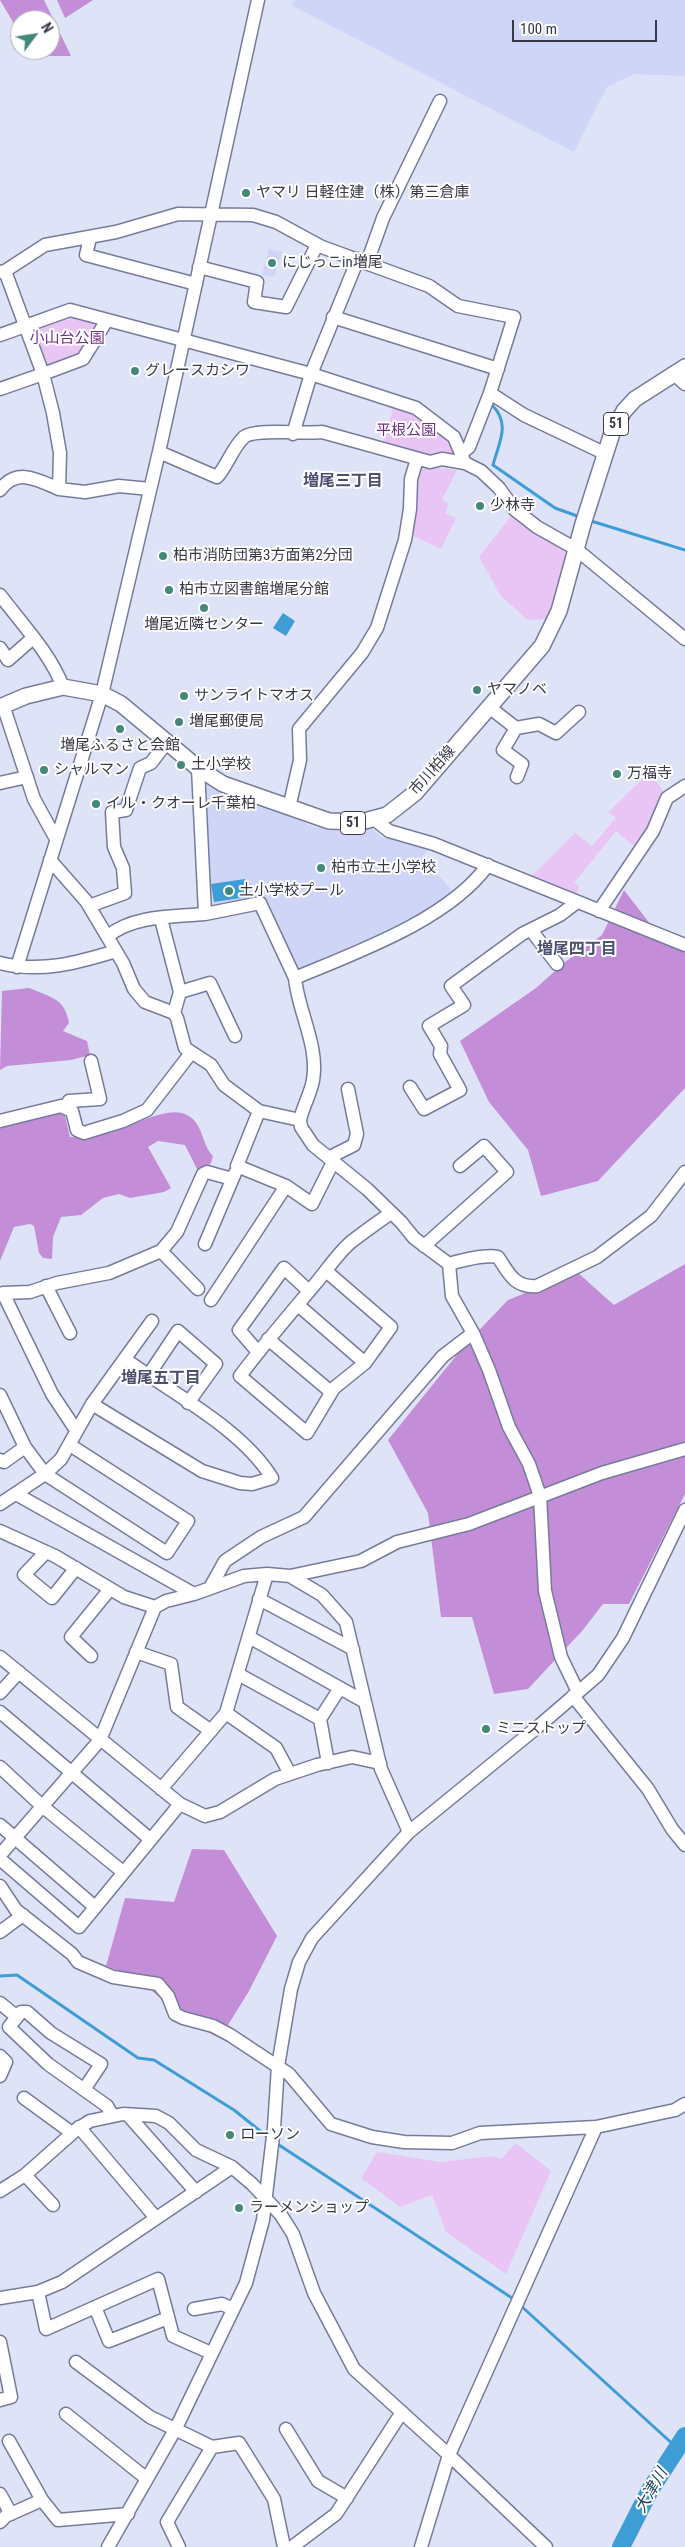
<!DOCTYPE html>
<meta charset="utf-8">
<style>
body{margin:0}
#map{position:relative;width:685px;height:2547px;overflow:hidden;background:#dfe3f8;font-family:"Roboto Condensed",sans-serif}
canvas{display:block}
.north{position:absolute;left:10px;top:10px;width:50px;height:50px;box-sizing:border-box;background:#fff;border:1px solid #afb0b5;border-radius:50%;rotate:59deg;font-size:14px;font-weight:700;line-height:20px;text-align:center;color:#373947}
.north::after{content:'';display:block;margin:auto;width:18px;height:22px;background:#44877b;clip-path:polygon(50% 0,100% 100%,50% 72%,0 100%)}
.scale{position:absolute;left:512px;top:20px;width:145px;height:22px;box-sizing:border-box;border:2px solid #373947;border-top:0;padding-left:6px;font-size:15px;line-height:18px;white-space:nowrap;color:#373947;-webkit-text-stroke:4px #fff;paint-order:stroke}
</style>
<div id="map">
<canvas width="685" height="2547"></canvas>
<div class="north">N</div>
<div class="scale">100 m</div>
</div>
<script>
const g = document.querySelector('canvas').getContext('2d');
g.lineJoin = 'round';
function fill(path, color) { g.fillStyle = color; g.fill(path, 'evenodd'); }
function stroke(path, color, width, dash) { g.strokeStyle = color; g.lineWidth = width; g.lineCap = dash ? 'butt' : 'round'; g.setLineDash(dash || []); g.stroke(path); }
function drawText(font, color, halo, rows, align = 'center') {
  g.font = font + ' "Roboto Condensed","Noto Sans JP",sans-serif'; g.lineWidth = 4; g.setLineDash([]); g.textBaseline = 'middle'; g.strokeStyle = halo; g.fillStyle = color; for (const [text, x, y, turn = 0] of rows) {
    g.save(); g.translate(x, y); g.rotate((+turn || 0) * Math.PI / 180); g.textAlign = isNaN(turn) ? turn : align; if (halo) g.strokeText(text, 0, 0); g.fillText(text, 0, 0); g.restore();
  }
}
const built = new Path2D(`
 M 295,0 L 685,0 L 685,76 L 634,74 L 607,87 L 574,152 L 291,5 Z
 M 269,249 L 282,252 L 274,277 L 262,275 Z
 M 207,784 L 225,794 L 299,820 L 313,827 L 350,832 L 372,829 L 381,837 L 429,849 L 422,856 L 454,893 L 423,913 L 375,938 L 304,971 L 292,968 L 262,898 L 214,907 L 210,902 L 203,786 Z`);
const green = new Path2D(`
 M 68,317 L 96,323 L 98,328 L 81,353 L 50,367 L 44,366 L 33,334 L 34,329 Z
 M 398,407 C 420,417 444,431 456,452 C 437,466 406,450 386,444 L 384,439 L 393,409 Z
 M 419,466 L 457,470 L 442,500 L 449,503 L 445,513 L 456,518 L 441,549 L 411,535 L 415,479 Z
 M 512,515 L 562,547 L 567,558 L 547,619 L 528,620 L 501,596 L 479,557 Z
 M 650,772 L 664,792 L 651,827 L 635,847 L 616,831 L 574,883 L 579,886 L 576,897 L 531,877 L 575,833 L 592,846 L 616,818 L 608,812 Z
 M 516,2143 L 551,2171 L 506,2274 L 446,2232 L 432,2195 L 400,2207 L 361,2178 L 377,2152 L 440,2162 L 493,2156 L 501,2159 Z`);
const forest = new Path2D(`
 M 0,0 L 44,0 L 71,56 L 34,56 L 30,50 L 50,50 L 50,20 L 20,20 L 20,34 Z
 M 57,0 L 93,0 L 65,18 Z
 M 624,890 L 664,942 L 685,952 L 685,1088 L 598,1181 L 541,1196 L 528,1150 L 489,1102 L 460,1041 L 536,988 L 565,962 L 602,935 Z
 M 29,988 C 50,997 65,998 69,1023 L 63,1031 L 87,1041 L 90,1055 L 71,1060 L 7,1066 L 0,1070 L 2,991 Z
 M 64,1112 L 70,1137 C 82,1136 97,1137 109,1133 C 128,1128 169,1104 187,1115 C 204,1124 201,1144 213,1156 L 211,1163 L 199,1173 L 185,1145 L 158,1141 L 148,1147 L 171,1188 L 164,1192 L 130,1198 L 119,1194 L 103,1198 L 81,1215 L 61,1217 L 53,1237 L 52,1259 L 43,1258 L 39,1253 L 34,1226 L 30,1224 L 14,1227 L 0,1261 L 0,1124 Z
 M 685,1218 L 685,1494 L 629,1604 L 603,1604 L 582,1631 L 528,1689 L 494,1694 L 472,1617 L 441,1617 L 428,1513 L 388,1440 L 464,1346 L 508,1300 L 577,1272 L 614,1305 L 685,1264 Z
 M 192,1849 L 224,1850 L 277,1936 L 249,1991 L 220,2038 L 189,2023 L 136,1977 L 106,1966 L 125,1898 L 174,1902 Z`);
const water = new Path2D(`
 M 283,613 L 295,621 L 286,636 L 273,628 Z
 M 245,879 L 247,897 L 214,902 L 211,884 Z`);
const stream = new Path2D(`
 M 492,405 C 511,424 499,442 493,465 L 555,508 L 580,517
 M 588,520 L 685,550
 M 0,1976 L 17,1975 L 138,2058 L 154,2060 L 234,2110 L 269,2138
 M 276,2143 L 515,2300
 M 520,2305 L 676,2447`);
const river = new Path2D(`
 M 621,2547 L 650,2490 L 685,2436`);
const minor = new Path2D(`
 M 90,238 L 86,255 L 196,284
 M 367,263 L 383,218 L 440,101
 M 199,267 L 257,282 L 254,302 L 286,307 L 317,245
 M 0,272 L 5,271 L 45,245 L 116,232 L 178,214 L 253,215 L 276,222 L 322,247 L 429,286 L 458,306 L 514,317 L 490,393 L 469,447 L 462,453
 M 333,317 L 498,369
 M 107,320 L 83,359 L 43,374 L 53,413 L 60,453 L 59,489 L 85,492 L 119,486 L 150,489
 M 0,335 L 70,310 L 311,374 L 416,408 L 454,437 L 465,463 L 481,471 L 499,488 L 514,509 L 537,527 L 576,549 L 685,639
 M 673,373 L 685,384
 M 0,389 L 43,374 L 5,271
 M 490,393 L 524,415 L 604,453
 M 293,434 L 311,374 L 358,259
 M 159,452 L 217,477 C 227,466 233,447 244,437 C 255,428 303,434 322,432 L 430,462 L 442,459 L 465,463
 M 0,490 C 17,467 38,480 59,489
 M 0,595 C 22,624 50,653 63,687
 M 0,648 L 8,660 L 33,638
 M 3,705 L 34,799 L 56,839
 M 489,707 L 516,728 L 539,724 L 556,733 L 579,712
 M 516,728 L 503,750 L 522,764 L 517,777
 M 0,783 L 27,777
 M 289,808 L 300,760 L 299,729 L 362,653 L 377,628 L 405,540 L 410,509 L 411,479 L 417,459
 M 374,819 L 389,831 L 434,844 L 685,945
 M 50,860 L 86,901 L 123,963 L 134,989 L 145,1002 L 174,1013 L 177,1018 L 185,1048 L 211,1065 L 224,1085 L 259,1111 L 300,1120 C 303,1106 311,1093 313,1080 C 319,1046 298,1011 295,978 L 260,903 L 205,914 L 198,768
 M 89,906 L 125,893 L 123,868 L 114,847 L 112,812 L 126,810 L 140,768 L 151,763 L 167,742
 M 599,911 L 653,831 L 667,798 L 685,786
 M 161,919 L 180,992 L 174,1013
 M 531,930 L 557,964
 M 108,936 C 134,915 173,917 205,914
 M 0,963 C 41,973 77,963 116,951
 M 17,967 L 102,694 L 159,452 L 258,0
 M 295,978 C 357,952 448,920 488,865
 M 180,992 L 210,983 L 235,1036
 M 410,1087 L 424,1109 L 460,1090 L 440,1054 L 441,1046 L 429,1026 L 464,1005 L 451,986 L 522,934 L 560,915 L 577,902
 M 66,1107 L 69,1101 L 100,1099 L 91,1061
 M 259,1111 L 237,1166 L 286,1186 L 312,1204 L 334,1160
 M 300,1120 L 301,1127 L 313,1145 L 367,1189 L 401,1222 L 414,1238 L 449,1264 C 463,1260 485,1254 498,1257 C 509,1274 515,1288 537,1286 L 597,1257 L 651,1216 L 685,1172
 M 0,1121 L 61,1106 L 72,1111 L 77,1130 L 84,1133 L 123,1121 L 147,1110 L 191,1053
 M 330,1157 L 354,1145 L 357,1134 L 348,1089
 M 205,1244 L 235,1173
 M 424,1246 L 507,1172 L 484,1146 L 460,1166
 M 161,1251 L 177,1232 L 203,1174 L 207,1172 L 232,1179
 M 449,1264 L 452,1296 L 473,1333 L 489,1370 L 509,1427 L 529,1464 L 540,1496 L 545,1591 L 561,1657 L 578,1692
 M 326,1271 L 391,1327 L 365,1363 L 334,1388 L 307,1433 L 240,1376 C 264,1344 290,1314 316,1283 C 327,1270 338,1253 351,1242 C 364,1232 378,1222 391,1213
 M 46,1286 L 70,1333
 M 211,1300 L 286,1186
 M 298,1305 L 365,1363
 M 268,1339 L 331,1392
 M 258,1352 L 239,1330 L 284,1268 L 309,1291
 M 148,1376 L 178,1331 L 216,1364 L 188,1403
 M 0,1395 L 25,1447 L 45,1474 L 167,1553 L 188,1521 L 70,1445
 M 92,1404 L 202,1471 L 240,1483 L 252,1484 L 272,1478 C 241,1428 173,1394 125,1359
 M 76,1430 L 52,1394 L 3,1293 L 30,1292 L 57,1283 L 109,1273 L 161,1251 L 198,1289
 M 0,1460 L 4,1462 L 25,1447
 M 16,1494 L 194,1594
 M 0,1504 L 45,1474 L 61,1459 L 92,1404 L 152,1321
 M 0,1531 L 55,1556 L 124,1597 L 155,1607
 M 46,1552 L 24,1575 L 52,1598 L 76,1568
 M 290,1576 L 322,1595 L 346,1622 L 381,1769 L 409,1832
 M 211,1586 L 225,1561 L 261,1537 L 304,1517 L 443,1356 L 473,1333
 M 259,1599 L 353,1649
 M 249,1637 L 365,1702
 M 136,1652 L 171,1664 L 177,1707 L 211,1731
 M 91,1656 L 71,1637 L 110,1589
 M 0,1657 L 180,1804 L 205,1816 L 220,1812 L 275,1779 L 317,1765 L 352,1757 L 380,1763
 M 238,1674 L 320,1719
 M 0,1693 L 19,1672
 M 573,1696 L 648,1789 L 672,1829 L 685,1845
 M 0,1712 L 150,1839
 M 226,1713 L 276,1748 L 290,1774
 M 328,1763 L 320,1719 L 340,1688
 M 0,1767 L 42,1806 L 123,1872
 M 161,1789 L 226,1713 L 267,1574
 M 0,1825 L 95,1907
 M 0,1855 L 100,1740 L 155,1607 L 166,1601 L 194,1594 L 244,1576 L 267,1574 L 290,1576 L 361,1561 L 397,1542 L 469,1524 L 602,1473 L 685,1449
 M 0,1859 L 79,1927 L 180,1804
 M 0,1886 L 16,1910 L 72,1954 L 78,1962 L 113,1977 L 158,1984 L 168,1996 L 175,2014 L 183,2018 L 213,2026 L 230,2035 L 289,2074 L 331,2124 L 372,2137 L 404,2142 L 452,2143 L 480,2133 L 596,2127 L 675,2110 L 685,2104
 M 0,1932 L 23,1915
 M 0,2003 L 17,2017
 M 0,2056 L 6,2062 L 0,2076
 M 85,2088 L 101,2064 L 51,2033 L 27,2012 L 21,2012 L 9,2027 L 48,2064 L 107,2106 L 112,2115
 M 24,2098 L 72,2133
 M 128,2115 L 196,2192
 M 79,2127 L 156,2218
 M 25,2175 L 53,2205
 M 0,2191 L 25,2175 L 77,2129 L 90,2121 L 123,2114 L 156,2116 L 169,2123 L 196,2150 L 232,2167 L 252,2184 L 281,2215 L 293,2234 L 314,2293 L 354,2369 L 449,2455 L 546,2547
 M 38,2292 L 46,2329 L 158,2279 L 173,2336 L 211,2353
 M 0,2298 L 38,2292 L 62,2282 L 232,2167
 M 95,2307 L 109,2341 L 168,2318
 M 194,2309 L 222,2304 L 233,2309
 M 0,2342 L 11,2397 L 0,2400
 M 76,2362 L 150,2417 L 212,2447 L 239,2443 L 274,2499 L 284,2547
 M 66,2414 L 147,2479
 M 286,2429 L 318,2481 L 347,2498
 M 9,2441 L 42,2500
 M 0,2494 L 11,2514
 M 0,2522 L 6,2516 L 42,2500 L 58,2520 L 128,2514
 M 108,2547 L 176,2428 L 246,2283 L 263,2220 L 274,2128 L 278,2066 L 291,1989 L 299,1962 L 312,1938 L 409,1832 L 540,1725 L 598,1675 L 623,1638 L 685,1510
 M 179,2547 L 167,2522 L 212,2447
 M 292,2547 L 336,2514 L 402,2412
 M 421,2547 L 449,2455 L 596,2127`);
const major = new Path2D(`
 M 0,707 L 26,696 L 63,687 L 102,694 L 121,704 L 198,768 L 223,784 L 329,821 L 361,822 L 387,815 L 415,793 L 542,646 L 559,611 L 583,524 L 612,433 L 624,411 L 635,399 L 685,367`);
const markers = [
 [246,193,5,"#44877b"],
 [272,263,5,"#44877b"],
 [135,371,5,"#44877b"],
 [480,506,5,"#44877b"],
 [163,556,5,"#44877b"],
 [169,590,5,"#44877b"],
 [204,608,5,"#44877b"],
 [477,690,5,"#44877b"],
 [184,696,5,"#44877b"],
 [179,722,5,"#44877b"],
 [120,729,5,"#44877b"],
 [181,765,5,"#44877b"],
 [44,770,5,"#44877b"],
 [617,774,5,"#44877b"],
 [96,804,5,"#44877b"],
 [321,868,5,"#44877b"],
 [229,891,5,"#44877b"],
 [486,1729,5,"#44877b"],
 [230,2135,5,"#44877b"],
 [239,2208,5,"#44877b"]
];
const shields = [
 [616,424,25],
 [353,823,25]
];
const shieldNames = [
 ["51",616,424],
 ["51",353,823]
];
const poiNames = [
 ["ヤマリ 日軽住建（株）第三倉庫",256,193],
 ["にじっこin増尾",282,263],
 ["グレースカシワ",145,371],
 ["少林寺",490,506],
 ["柏市消防団第3方面第2分団",173,556],
 ["柏市立図書館増尾分館",179,590],
 ["増尾近隣センター",204,625,"center"],
 ["ヤマノベ",487,690],
 ["サンライトマオス",194,696],
 ["増尾郵便局",189,722],
 ["増尾ふるさと会館",120,746,"center"],
 ["土小学校",191,765],
 ["シャルマン",54,770],
 ["万福寺",627,774],
 ["イル・クオーレ千葉柏",106,804],
 ["柏市立土小学校",331,868],
 ["土小学校プール",239,891],
 ["ミニストップ",496,1729],
 ["ローソン",240,2135],
 ["ラーメンショップ",249,2208]
];
const parkNames = [
 ["小山台公園",67,339],
 ["平根公園",406,431]
];
const streetNames = [
 ["市川柏線",433,771,-48]
];
const neighbourhoodNames = [
 ["増尾三丁目",343,482],
 ["増尾四丁目",577,950],
 ["増尾五丁目",161,1379]
];
const waterNames = [
 ["大津川",652,2491,-60]
];
fill(built, '#cfd5f7');
fill(green, '#e9c5f6');
fill(forest, '#c48dd8');
fill(water, '#3f9dd6');
stroke(stream, '#3f9dd6', 3);
stroke(river, '#3f9dd6', 18);
stroke(minor, '#767b9b', 15);
stroke(major, '#767b9b', 18);
stroke(minor, '#fff', 12);
stroke(major, '#fff', 15);
for (const [x, y, r, color] of markers) { const dot = new Path2D(); dot.arc(x, y, r, 0, 2 * Math.PI); g.fillStyle = color; g.fill(dot); stroke(dot, '#fff', 2); }
for (const [x, y, w] of shields) { const box = new Path2D(); box.roundRect(x - w / 2, y - 11.5, w, 23, 4); g.fillStyle = '#fff'; g.fill(box); stroke(box, '#373947', 1); }
drawText('bold 14px', '#373947', null, shieldNames);
drawText('15px', '#373947', '#fff', poiNames, 'left');
drawText('15px', '#722f87', '#fff', parkNames);
drawText('15px', '#373947', '#fff', streetNames);
drawText('bold 16px', '#4c506f', '#fff', neighbourhoodNames);
drawText('italic 16px', '#1b425a', '#fff', waterNames);
</script>
